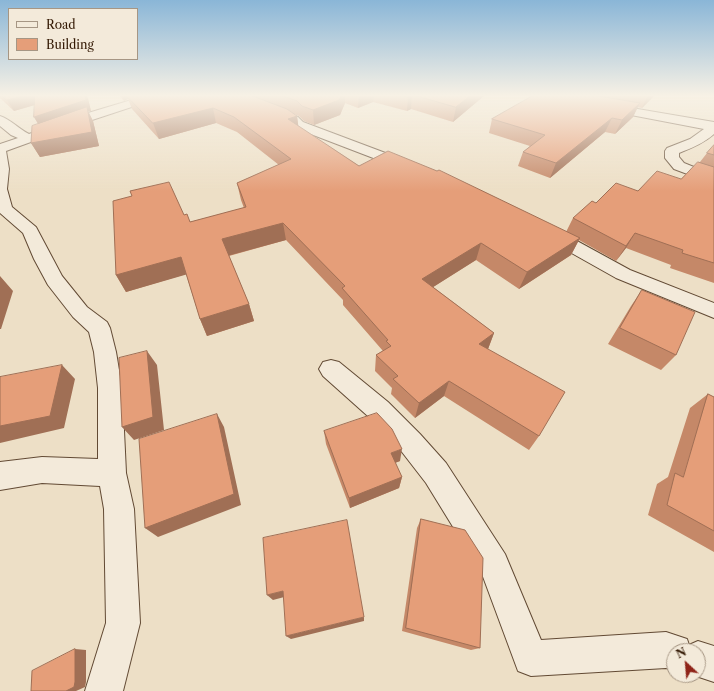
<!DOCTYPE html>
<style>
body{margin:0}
#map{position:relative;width:714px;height:691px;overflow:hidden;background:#eddfc6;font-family:"Libre Caslon Text",serif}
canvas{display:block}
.legend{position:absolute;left:8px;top:8px;width:130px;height:52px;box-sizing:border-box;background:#f3eada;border:1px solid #a69684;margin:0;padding:5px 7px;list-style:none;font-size:12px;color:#331904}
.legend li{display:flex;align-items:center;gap:8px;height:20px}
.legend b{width:20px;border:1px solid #a69684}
.north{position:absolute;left:666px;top:643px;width:40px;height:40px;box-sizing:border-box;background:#f3eada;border:1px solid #a69684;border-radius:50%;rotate:334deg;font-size:11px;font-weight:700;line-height:16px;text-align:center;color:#331904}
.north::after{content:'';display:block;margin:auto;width:14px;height:18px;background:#8f2418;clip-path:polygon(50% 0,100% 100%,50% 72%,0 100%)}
</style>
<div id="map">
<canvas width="714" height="691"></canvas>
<ul class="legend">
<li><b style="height:5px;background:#f3eada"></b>Road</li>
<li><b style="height:11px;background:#e59e79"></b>Building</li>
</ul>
<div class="north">N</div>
</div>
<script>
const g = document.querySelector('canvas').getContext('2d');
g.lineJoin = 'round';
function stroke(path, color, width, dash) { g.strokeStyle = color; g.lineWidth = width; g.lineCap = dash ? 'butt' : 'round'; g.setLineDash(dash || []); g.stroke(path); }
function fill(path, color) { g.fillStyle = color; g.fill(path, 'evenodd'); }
const minor = new Path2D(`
 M 148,95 L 163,95 L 162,97 L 86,122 L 6,151 L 9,169 L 7,189 L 12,207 L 36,227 L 62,276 L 87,307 L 107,322 L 110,328 L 116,352 L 122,388 L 126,473 L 134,509 L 140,623 L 123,691 L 85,691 L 106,623 L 104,509 L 100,486 L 42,483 L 0,490 L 0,462 L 42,457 L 98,459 L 98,388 L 94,352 L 89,332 L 73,317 L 48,285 L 34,259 L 23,233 L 0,213 L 0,144 L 18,138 L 11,135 L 0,126 L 0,116 C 10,119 19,129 29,134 L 78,116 Z
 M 227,95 L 241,95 L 298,117 L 303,122 L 412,163 L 414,166 L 412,169 L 407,170 L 402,169 L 295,128 L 290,123 L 228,97 Z
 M 550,95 L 566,95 L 585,100 L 714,122 L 714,134 C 704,143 692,148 679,153 L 679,157 L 684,163 L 714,175 L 714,184 L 674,169 L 665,158 L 665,151 L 667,148 L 690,139 L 704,129 L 584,106 L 551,97 Z
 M 549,228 L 555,229 L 630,270 L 714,303 L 714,318 L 616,278 L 543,237 L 540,233 L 543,229 Z
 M 331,360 L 339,362 L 388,402 L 420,434 L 446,463 L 505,554 L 541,640 L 666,632 L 687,639 L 689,645 L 698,641 L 714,646 L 714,682 L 693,675 L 698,675 L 698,651 L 674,651 L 674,670 L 666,668 L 531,676 L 518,671 L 482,574 L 426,483 L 402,452 L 370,418 L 323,376 L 319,369 L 323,362 Z`);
const wall = new Path2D(`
 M 0,95 L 87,95 L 91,111 L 88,111 L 93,121 L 99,146 L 40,157 L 31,143 L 38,124 L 34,117 L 35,105 L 14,111 L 0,98 Z
 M 119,95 L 485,95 L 453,122 L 411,109 L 407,111 L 373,102 L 358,108 L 345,103 L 340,115 L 314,125 L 304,121 L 299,116 L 294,114 L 297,116 L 298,126 L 359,166 L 566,232 L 573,218 L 596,203 L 681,179 L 700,162 L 707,153 L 714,145 L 714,283 L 670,268 L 671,265 L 626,248 L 616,261 L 579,240 L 571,255 L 519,289 L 476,260 L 433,287 L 494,333 L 488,349 L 539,436 L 529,450 L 444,396 L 415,418 L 391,394 L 392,388 L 375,371 L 376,355 L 383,351 L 343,305 L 343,300 L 286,240 L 229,256 L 249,304 L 254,321 L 207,336 L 200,319 L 186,274 L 126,292 L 116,275 L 184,215 L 190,222 L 244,208 L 241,200 L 237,183 L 279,165 L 237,132 L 216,123 L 159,139 L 132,109 L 128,99 L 124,101 Z
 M 534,95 L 655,95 L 642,108 L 637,107 L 633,117 L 615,134 L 605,132 L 550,178 L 518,166 L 523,152 L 530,146 L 489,133 L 492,119 Z
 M 642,290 L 676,355 L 661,370 L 608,344 L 631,306 Z
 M 708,394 L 714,397 L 714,552 L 648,515 L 657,484 L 668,477 L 690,408 Z
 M 324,431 L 400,461 L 395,463 L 402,477 L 399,488 L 350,508 L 326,444 Z
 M 421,519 L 480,648 L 471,650 L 402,631 L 417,528 Z`);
const shadedWall = new Path2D(`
 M 28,95 L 36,95 L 41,103 L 14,111 L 7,100 Z
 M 85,95 L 87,95 L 91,111 L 88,111 L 93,121 L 99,146 L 40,157 L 31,143 L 41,128 L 34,117 Z
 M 122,95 L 126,95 L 128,99 L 124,101 Z
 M 342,95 L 345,95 L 345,103 L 340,115 L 314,125 L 313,110 Z
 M 359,95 L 374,95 L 373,102 L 358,108 Z
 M 411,95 L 412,95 L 411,109 L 407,111 L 408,97 Z
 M 471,95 L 485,95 L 453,122 L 456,107 Z
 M 648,95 L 655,95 L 642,108 Z
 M 640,103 L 633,117 L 615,134 L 622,120 Z
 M 213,108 L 216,123 L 159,139 L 153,123 Z
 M 297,116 L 299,131 L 288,119 Z
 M 612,118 L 605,132 L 550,178 L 556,163 Z
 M 283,223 L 286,240 L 227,256 L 222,239 Z
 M 635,233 L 626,248 L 616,261 L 626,246 Z
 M 580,238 L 571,255 L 519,289 L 527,272 Z
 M 481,243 L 476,260 L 419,296 L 422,279 Z
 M 181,257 L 188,274 L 126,292 L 116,275 Z
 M 0,276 L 13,291 L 1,329 L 0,329 Z
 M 249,304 L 254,321 L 207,336 L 200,319 Z
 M 494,333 L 488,349 L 479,344 Z
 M 147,351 L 157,365 L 164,430 L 134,440 L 122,427 Z
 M 62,365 L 75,379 L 64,428 L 0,443 L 0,426 Z
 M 449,381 L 444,396 L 415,418 L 419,403 Z
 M 217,414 L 224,427 L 241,505 L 158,537 L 145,528 Z
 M 402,449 L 400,461 L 389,465 L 391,453 Z
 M 402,477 L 399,488 L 350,508 L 349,498 Z
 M 283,591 L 288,596 L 273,600 L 267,595 Z
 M 364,617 L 364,621 L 291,639 L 286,636 Z
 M 75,649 L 86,650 L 86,682 L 85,687 L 76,691 L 66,691 Z`);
const building = new Path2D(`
 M 1,95 L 28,95 L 7,100 Z
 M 35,95 L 85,95 L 86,100 L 34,117 Z
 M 126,95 L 250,95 L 287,109 L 297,116 L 288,119 L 359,166 L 388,151 L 437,171 L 439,170 L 580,238 L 527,272 L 481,243 L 422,279 L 494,333 L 479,344 L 565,392 L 539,436 L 449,381 L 419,403 L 393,379 L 398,376 L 376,355 L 391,346 L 386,341 L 388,340 L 342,288 L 345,286 L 283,223 L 222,239 L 249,304 L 200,319 L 181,257 L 116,275 L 113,201 L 132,196 L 130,191 L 169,182 L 184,215 L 187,214 L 190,222 L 246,207 L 237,183 L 291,159 L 234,117 L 213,108 L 153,123 Z
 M 280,95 L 342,95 L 339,100 L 313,110 L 302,106 L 297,101 Z
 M 401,95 L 411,95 L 408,97 Z
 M 414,95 L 471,95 L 456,107 Z
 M 534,95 L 593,95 L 640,103 L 622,120 L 612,118 L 556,163 L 523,152 L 545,135 L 492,119 Z
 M 87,107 L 92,132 L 31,143 L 32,126 Z
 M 714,145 L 714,155 L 707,153 Z
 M 698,162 L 714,167 L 714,263 L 682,253 L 683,250 L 635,233 L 626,246 L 573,218 L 592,201 L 596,203 L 616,183 L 638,191 L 657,171 L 681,179 Z
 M 642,290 L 695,312 L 676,355 L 620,328 Z
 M 147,351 L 153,417 L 122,427 L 119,358 Z
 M 62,365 L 50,416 L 0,426 L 0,377 Z
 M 708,394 L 714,397 L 714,531 L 667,505 L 675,473 L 683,477 Z
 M 377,413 L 392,429 L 402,449 L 391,453 L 402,477 L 349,498 L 324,431 Z
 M 217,414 L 234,494 L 145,528 L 139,439 Z
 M 421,519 L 465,530 L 483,558 L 480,648 L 406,628 Z
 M 347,520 L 364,617 L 286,636 L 283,591 L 267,595 L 263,538 Z
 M 75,649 L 75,682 L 74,687 L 66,691 L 31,691 L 32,671 Z`);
stroke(minor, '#624a34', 2);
fill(minor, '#f3eada');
fill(wall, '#c58868');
fill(shadedWall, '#a06f55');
fill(building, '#e59e79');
stroke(building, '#a06f55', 1);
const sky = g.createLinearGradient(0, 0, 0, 191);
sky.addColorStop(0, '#8ab6d7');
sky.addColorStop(0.5, '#f7f1e5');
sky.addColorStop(1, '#f7f1e500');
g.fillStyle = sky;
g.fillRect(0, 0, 714, 191);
</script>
